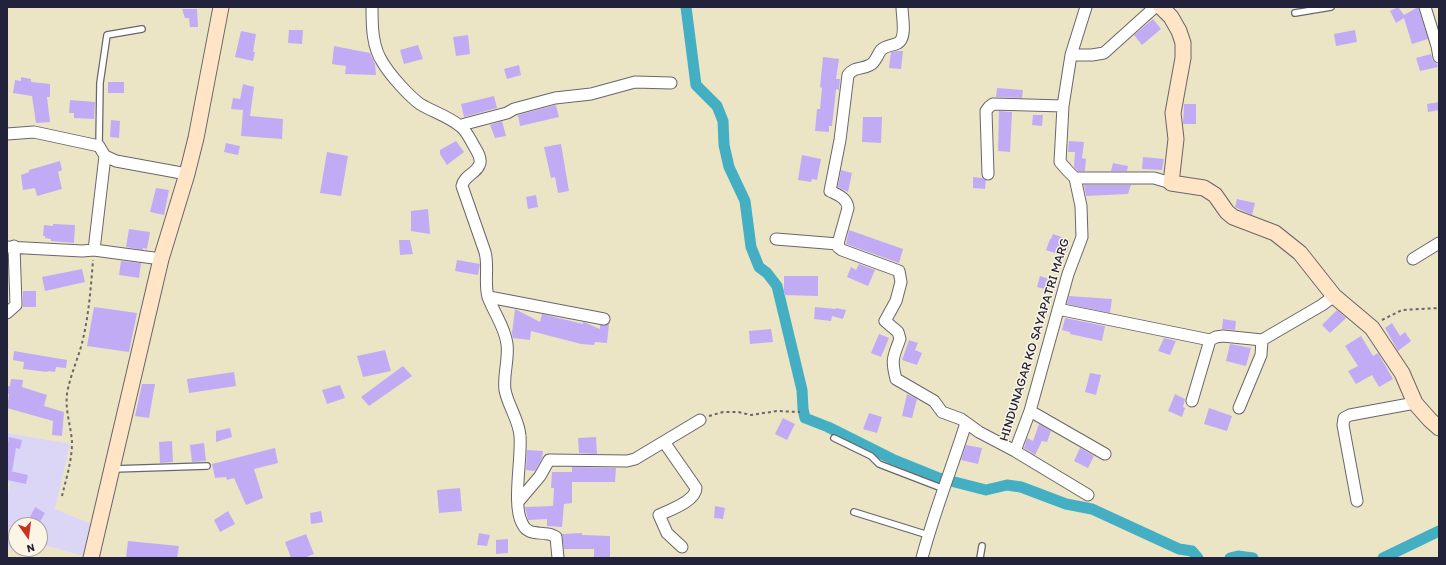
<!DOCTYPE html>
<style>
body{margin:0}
#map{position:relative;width:1446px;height:565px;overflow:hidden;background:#ebe5c5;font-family:Itim,sans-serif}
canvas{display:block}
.frame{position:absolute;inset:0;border:8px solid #22223b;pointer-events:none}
.north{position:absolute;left:8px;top:517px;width:40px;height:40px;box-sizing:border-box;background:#fcf5e5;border:1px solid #a5a1a1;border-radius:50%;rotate:166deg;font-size:11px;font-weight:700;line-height:16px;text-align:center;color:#22223b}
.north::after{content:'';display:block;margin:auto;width:14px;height:18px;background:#c8321e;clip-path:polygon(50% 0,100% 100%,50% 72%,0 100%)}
</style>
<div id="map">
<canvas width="1446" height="565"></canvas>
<div class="frame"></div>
<div class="north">N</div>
</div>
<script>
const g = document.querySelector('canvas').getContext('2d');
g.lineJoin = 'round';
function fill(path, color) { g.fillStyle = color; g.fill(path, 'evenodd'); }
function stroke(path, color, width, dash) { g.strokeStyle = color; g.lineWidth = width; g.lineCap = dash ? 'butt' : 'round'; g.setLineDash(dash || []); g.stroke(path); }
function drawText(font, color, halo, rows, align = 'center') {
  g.font = font + ' Itim,sans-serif'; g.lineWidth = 3; g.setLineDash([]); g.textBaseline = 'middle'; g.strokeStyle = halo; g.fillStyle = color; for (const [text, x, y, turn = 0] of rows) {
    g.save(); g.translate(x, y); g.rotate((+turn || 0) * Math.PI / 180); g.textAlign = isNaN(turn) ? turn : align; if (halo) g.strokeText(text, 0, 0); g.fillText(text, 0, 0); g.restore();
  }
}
const built = new Path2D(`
 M 8,433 L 70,444 L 55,509 L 98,527 L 91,558 L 40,544 L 40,525 L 16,525 L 16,548 L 8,547 L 7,548 L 7,495 L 11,483 L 7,482 Z`);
const canal = new Path2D(`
 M 686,7 L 696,85 L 717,106 L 723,121 L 724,145 L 729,167 L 745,201 L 751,247 L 759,267 L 767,273 L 777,286 L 802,390 L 803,409 L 805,418 L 828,427 L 892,459 L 939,478 L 986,490 L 1007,485 L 1021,487 L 1066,504 L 1092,509 L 1179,549 L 1192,551 L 1198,558
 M 1230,558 L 1238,556 L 1253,558
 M 1383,558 L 1439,531`);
const building = new Path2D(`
 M 1398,7 L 1404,15 L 1418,7 L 1428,39 L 1412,44 L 1404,18 L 1396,23 L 1390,11 Z
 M 182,9 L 197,9 L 198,27 L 190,27 L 189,18 L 185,18 Z
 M 1153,19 L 1161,29 L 1142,45 L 1134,35 Z
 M 289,30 L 303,30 L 302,44 L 288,43 Z
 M 1355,30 L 1357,42 L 1336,46 L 1334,34 Z
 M 241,31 L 256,34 L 253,52 L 255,52 L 253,61 L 235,57 Z
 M 468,35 L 470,54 L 456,56 L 453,37 Z
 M 418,45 L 423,59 L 404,64 L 400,50 Z
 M 334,46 L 370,53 L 375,64 L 376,75 L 345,74 L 346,66 L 332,64 Z
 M 898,51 L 903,51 L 901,69 L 889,68 L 891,52 Z
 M 1431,54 L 1433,61 L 1437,64 L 1438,67 L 1420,71 L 1416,58 Z
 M 823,57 L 839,59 L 836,79 L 840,79 L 839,90 L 836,89 L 832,126 L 829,126 L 829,132 L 815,131 L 817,109 L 820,109 L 822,88 L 820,87 Z
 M 519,65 L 521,75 L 507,79 L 504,69 Z
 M 21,77 L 31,79 L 31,82 L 50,84 L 50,97 L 47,97 L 50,122 L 36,123 L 32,96 L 13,93 L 15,80 L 21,81 Z
 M 108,82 L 124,82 L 124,93 L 108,93 Z
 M 243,84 L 254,87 L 250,116 L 283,119 L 282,139 L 241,136 L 243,110 L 231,109 L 233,98 L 240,99 Z
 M 997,88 L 1023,90 L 1022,98 L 996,97 Z
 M 494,96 L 497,108 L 464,117 L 461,104 Z
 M 70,100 L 95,102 L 94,119 L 74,118 L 74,113 L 69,113 Z
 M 1439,102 L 1439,110 L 1428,112 L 1427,104 Z
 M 1184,104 L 1196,104 L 1196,124 L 1183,124 Z
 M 556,105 L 559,117 L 520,126 L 518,115 Z
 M 999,111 L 1012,112 L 1010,152 L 998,151 Z
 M 1033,115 L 1043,115 L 1042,126 L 1032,125 Z
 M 863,117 L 882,117 L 881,143 L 862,142 Z
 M 111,120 L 120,121 L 119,138 L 110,137 Z
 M 502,121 L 506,136 L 495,138 L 490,125 Z
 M 456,141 L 464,152 L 447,165 L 440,154 L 440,150 Z
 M 1069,141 L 1084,142 L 1082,158 L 1086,159 L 1085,171 L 1078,171 L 1074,167 L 1075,152 L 1068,152 Z
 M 226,143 L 240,146 L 238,155 L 224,152 Z
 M 561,144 L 569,191 L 558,193 L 555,177 L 551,178 L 544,147 Z
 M 327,152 L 348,156 L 341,196 L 320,193 Z
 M 802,155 L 821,159 L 817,180 L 812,179 L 811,182 L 798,180 Z
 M 1143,157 L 1164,159 L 1162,170 L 1142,169 Z
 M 60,161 L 62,170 L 58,172 L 62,189 L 37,196 L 35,188 L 23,190 L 21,175 L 29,172 L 29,170 Z
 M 1113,163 L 1128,166 L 1127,171 L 1111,171 Z
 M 841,170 L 852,173 L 848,192 L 838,187 Z
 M 973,177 L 982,178 L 986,180 L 985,189 L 973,188 Z
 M 1084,185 L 1131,185 L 1128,194 L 1086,196 Z
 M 156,188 L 169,190 L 164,215 L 150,212 Z
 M 536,195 L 538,207 L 528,209 L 526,197 Z
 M 1237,199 L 1255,203 L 1252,215 L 1235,207 Z
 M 428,209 L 430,234 L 411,231 L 411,211 Z
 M 53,224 L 75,225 L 74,243 L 51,241 L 51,239 L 45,238 L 45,236 L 43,236 L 44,225 L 53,226 Z
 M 129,229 L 150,232 L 147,249 L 143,248 L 143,250 L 126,247 Z
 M 849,230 L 903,249 L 899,263 L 846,244 Z
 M 1053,234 L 1070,240 L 1067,252 L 1060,249 L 1058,254 L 1046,250 L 1050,239 L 1051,239 Z
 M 399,240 L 410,240 L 413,254 L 400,255 Z
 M 457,260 L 480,264 L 478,275 L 455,271 Z
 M 121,261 L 141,263 L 139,278 L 119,275 Z
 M 859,264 L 875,270 L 868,286 L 847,277 L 851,267 L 856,270 Z
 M 82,269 L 85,282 L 45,291 L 42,277 Z
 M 784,276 L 818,276 L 818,296 L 784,295 Z
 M 1040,276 L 1052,280 L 1049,290 L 1037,287 Z
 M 23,291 L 36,291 L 36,307 L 23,307 Z
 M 1069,296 L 1112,299 L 1110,313 L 1067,304 Z
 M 94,307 L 137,313 L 129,352 L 87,346 Z
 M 815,307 L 836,309 L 836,308 L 846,310 L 843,319 L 832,316 L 831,321 L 814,319 Z
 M 515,309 L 540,322 L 542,314 L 583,324 L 583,322 L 586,323 L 600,329 L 600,325 L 609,324 L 607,343 L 595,342 L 594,345 L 581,344 L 531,331 L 530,340 L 513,338 L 512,333 Z
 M 1337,310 L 1346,318 L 1330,333 L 1322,325 Z
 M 1065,318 L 1105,326 L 1102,341 L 1070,334 L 1070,332 L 1062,330 Z
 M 1223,319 L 1236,321 L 1235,330 L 1222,329 Z
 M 1392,323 L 1400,336 L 1405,332 L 1411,341 L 1398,351 L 1385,328 Z
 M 771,329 L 773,342 L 750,344 L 749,331 Z
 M 879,334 L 889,338 L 881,357 L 871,353 Z
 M 1361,336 L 1373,356 L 1378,353 L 1393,379 L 1379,387 L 1372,375 L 1356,384 L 1348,371 L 1358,366 L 1345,346 Z
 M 1164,338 L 1176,341 L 1170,355 L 1158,351 Z
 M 909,340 L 918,343 L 915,350 L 922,353 L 917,365 L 902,360 Z
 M 1230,344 L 1251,348 L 1246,366 L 1226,361 Z
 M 385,350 L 391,371 L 363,377 L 357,356 Z
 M 14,351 L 67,360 L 66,368 L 56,367 L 55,372 L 48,371 L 47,372 L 23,369 L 24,362 L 13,360 Z
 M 403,366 L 412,376 L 369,406 L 361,397 Z
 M 234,372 L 236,386 L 189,393 L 187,379 Z
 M 1090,373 L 1101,375 L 1096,395 L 1085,392 Z
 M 11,379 L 23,380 L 22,387 L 47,395 L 44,406 L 64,412 L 62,436 L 52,435 L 53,421 L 7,408 L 9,394 L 7,394 L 8,386 L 10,386 Z
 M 142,384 L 155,384 L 149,418 L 135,416 Z
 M 340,385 L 345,398 L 327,404 L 322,390 Z
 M 907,394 L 917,399 L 912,418 L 902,416 Z
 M 1175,394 L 1185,399 L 1183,407 L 1185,408 L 1182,417 L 1168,411 Z
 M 1209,408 L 1232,416 L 1227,431 L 1204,424 Z
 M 869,413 L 882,417 L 877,433 L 863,429 Z
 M 783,418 L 795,424 L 787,440 L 775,434 Z
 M 1039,424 L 1051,431 L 1047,442 L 1042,441 L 1035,455 L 1024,448 L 1027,438 L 1033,441 Z
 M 230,428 L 232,437 L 216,442 L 216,431 Z
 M 9,437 L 22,440 L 20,449 L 16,448 L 12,472 L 10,471 L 28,475 L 26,484 L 7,480 L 7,449 Z
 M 596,437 L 597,454 L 579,453 L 578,438 Z
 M 172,441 L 173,462 L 160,463 L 159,442 Z
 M 204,443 L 206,461 L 192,462 L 190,445 Z
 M 966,445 L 982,448 L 978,464 L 961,460 Z
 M 275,448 L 278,463 L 254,469 L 263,498 L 246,505 L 234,478 L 227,480 L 226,477 L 215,478 L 212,464 Z
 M 1080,448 L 1094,456 L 1088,468 L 1074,461 Z
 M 527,450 L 543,451 L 542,458 L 535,471 L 526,470 Z
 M 572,467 L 616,468 L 615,482 L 572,482 L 572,503 L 564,504 L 562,527 L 547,526 L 547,519 L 528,520 L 525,507 L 553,506 L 554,488 L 551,488 L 552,472 L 572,472 Z
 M 460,488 L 462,511 L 439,513 L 437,490 Z
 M 715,506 L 725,508 L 723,519 L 714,518 Z
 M 35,507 L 45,513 L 38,525 L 28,521 Z
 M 228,511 L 235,524 L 220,532 L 214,520 Z
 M 321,511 L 323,522 L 311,524 L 310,513 Z
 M 479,533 L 490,535 L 487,546 L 477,545 Z
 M 582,533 L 582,535 L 610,536 L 610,558 L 594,558 L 594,549 L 564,549 L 562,534 Z
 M 306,534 L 314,554 L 304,558 L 291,558 L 285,542 Z
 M 508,539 L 508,553 L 496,554 L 496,540 Z
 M 128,541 L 179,546 L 177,558 L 126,558 Z`);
const path = new Path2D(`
 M 1382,320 L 1402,310 L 1439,308
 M 709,416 L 723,412 L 738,412 L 751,415 L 777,411 L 800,412
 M 62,496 C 66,479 72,461 72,442 C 71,426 65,411 67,394 C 70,375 79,357 83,339 C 89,313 91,286 93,260`);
const lane = new Path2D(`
 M 1295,13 L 1331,7
 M 99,146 L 100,83 L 107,35 L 142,29
 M 834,438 L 871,456 L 879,464 L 944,489
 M 113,469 L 207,466
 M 854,512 L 928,535
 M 980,558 L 982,546`);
const street = new Path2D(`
 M 372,7 C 372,26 372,47 383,63 C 390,75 409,96 420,104 C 433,112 448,116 460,126 C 466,130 470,139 474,146 C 477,151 481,157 480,163 C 478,173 464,175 462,186 L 485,252 C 489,267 484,282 488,297 C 494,313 505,327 507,344 C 509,359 503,375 505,390 C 508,406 519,420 520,436 C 522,458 512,505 522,523 C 527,535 537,532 548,534 C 551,534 554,536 556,537 L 558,558
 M 902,7 C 902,16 907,38 898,43 C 892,46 886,45 881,50 C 877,55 876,62 870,65 C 861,70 855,66 848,75 L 840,140 L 830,191 C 838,195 847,198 848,208 L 839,240 L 838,247 L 842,250 L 899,271 L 901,282 L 896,301 L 885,321 L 898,332 L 900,339 C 893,357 891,360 896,379 L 934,401 L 942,412 L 961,419 L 979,432 L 1015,451
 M 1425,7 L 1437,46 L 1439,57
 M 1071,55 L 1092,55 L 1104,53 L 1155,7
 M 461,126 L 465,124 L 507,113 L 514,109 L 555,98 L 591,94 L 635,82 L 671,83
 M 7,134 L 34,132 L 99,146 L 105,156 L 94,250
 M 105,156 L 116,161 L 187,174
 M 988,174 L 986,111 L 989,107 L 993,104 L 1063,106
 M 1075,178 L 1068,171 L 1060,162 L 1063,106 L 1071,55 L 1086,7
 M 776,239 L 838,244
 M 7,247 L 82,251 L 94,250 L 161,259
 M 1413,259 L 1439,243
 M 489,297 L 604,319
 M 1058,309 L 1210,340 L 1216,337 L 1223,336 L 1262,340 L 1322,305 L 1334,296
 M 7,313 L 16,305 L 14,246
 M 1192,401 L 1210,340
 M 1239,408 L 1261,355 L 1262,340
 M 1030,411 L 1105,454
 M 664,442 L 696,488 C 696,501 670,510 659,515 L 667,533 L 682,547
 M 1088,495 L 1015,451 L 1030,411 L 1068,274 L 1082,237 L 1081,206 L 1075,178 L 1154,178 L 1171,183
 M 1357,501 L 1343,425 L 1344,418 L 1350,415 L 1415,403
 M 518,502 L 540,476 L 549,460 L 627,461 L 635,459 L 700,420
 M 922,558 C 934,512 952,468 966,423`);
const secondary = new Path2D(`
 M 1161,7 L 1171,17 L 1179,31 L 1183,43 L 1183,58 L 1173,113 L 1176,139 L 1171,183 L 1204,188 L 1215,195 L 1227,212 L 1233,217 L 1275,233 L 1300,253 L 1334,296 L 1372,328 L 1402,373 L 1415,403 L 1430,420 L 1439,428
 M 91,558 L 161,259 L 187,174 L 196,138 L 221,7`);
const streetNames = [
 ["HINDUNAGAR KO SAYAPATRI MARG",1035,340,-73]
];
fill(built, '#dcd6f6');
stroke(canal, '#44afc2', 11);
fill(building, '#c2abf5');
stroke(lane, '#68666b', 8);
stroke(street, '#68666b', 13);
stroke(secondary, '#68666b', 17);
stroke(path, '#68666b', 2, [3, 3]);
stroke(lane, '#fff', 5.5);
stroke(street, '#fff', 11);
stroke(secondary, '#ffe4c6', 15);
drawText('13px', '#22223b', '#fcf5e5', streetNames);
</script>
